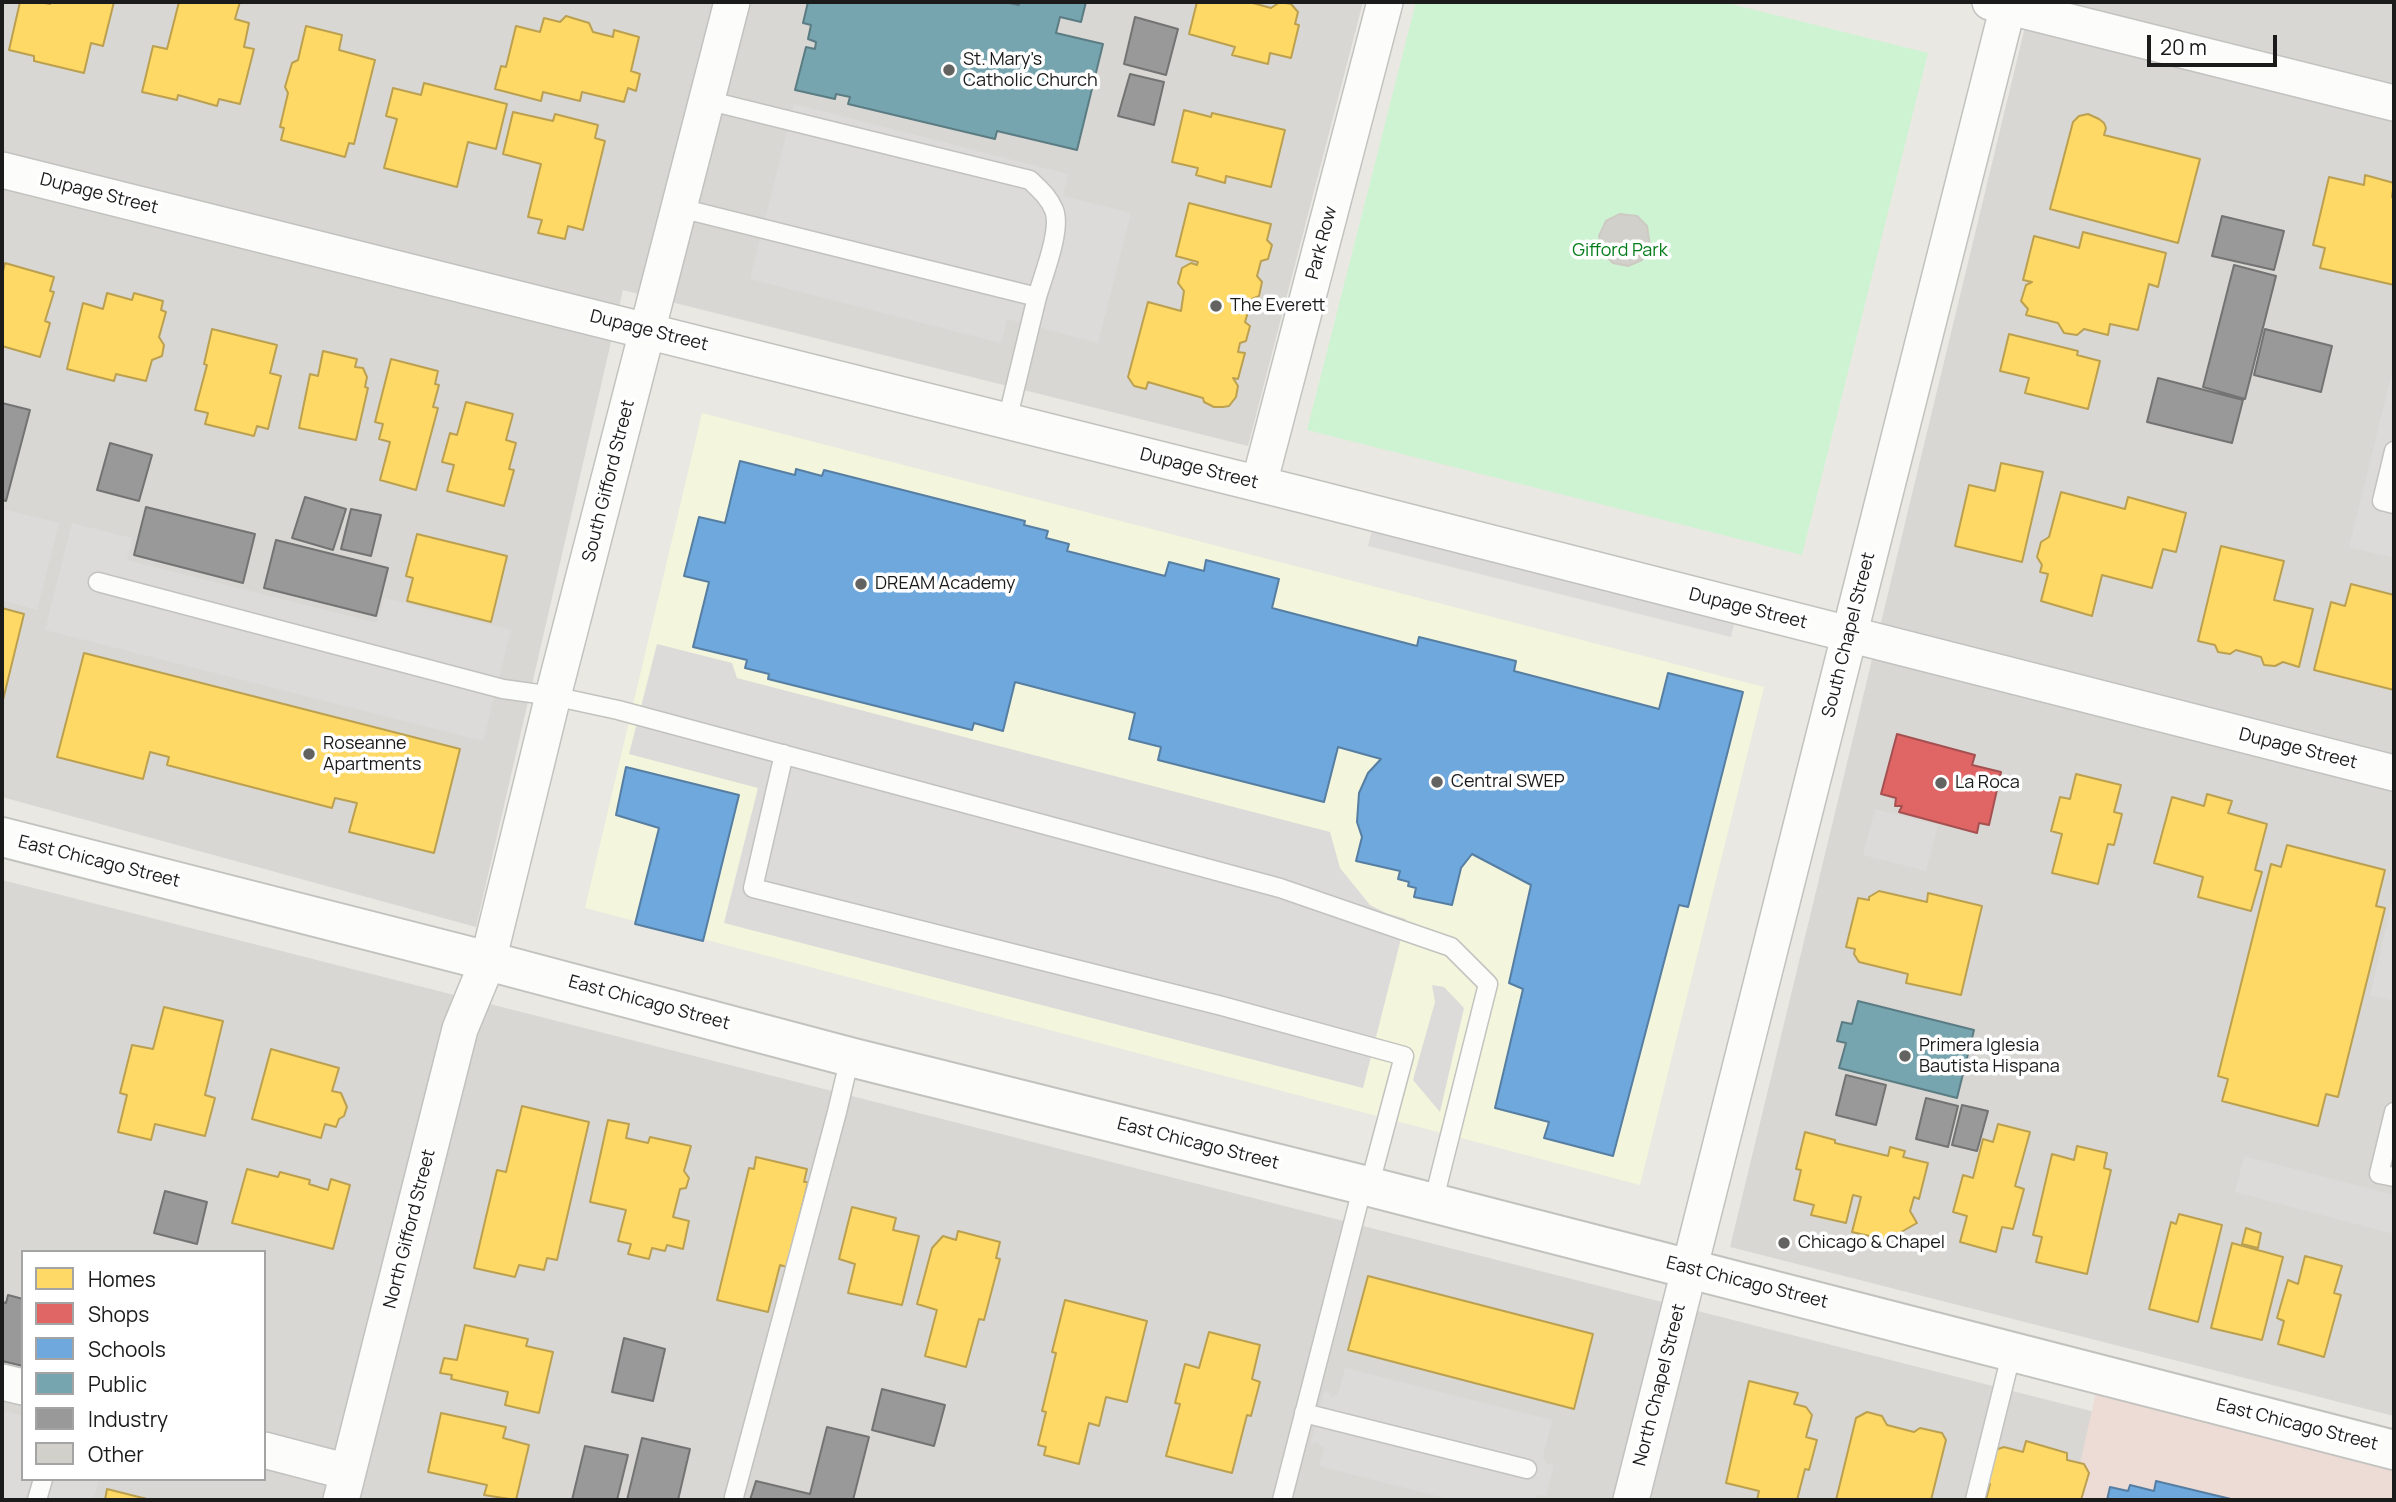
<!DOCTYPE html>
<style>
body{margin:0}
#map{position:relative;width:2396px;height:1502px;overflow:hidden;background:#eae8e2;font-family:Manrope,sans-serif}
canvas{display:block}
.frame{position:absolute;inset:0;border:4px solid #1b1b1b;pointer-events:none}
.legend{position:absolute;left:21px;top:1250px;width:245px;height:231px;box-sizing:border-box;background:#fff;border:2px solid #a4a4a4;margin:0;padding:9px 12px;list-style:none;font-size:21px;color:#1b1b1b}
.legend li{display:flex;align-items:center;gap:14px;height:35px}
.legend b{width:35px;border:2px solid #a4a4a4}
.scale{position:absolute;left:2147px;top:35px;width:130px;height:32px;box-sizing:border-box;border:4px solid #1b1b1b;border-top:0;padding-left:9px;font-size:21px;line-height:24px;white-space:nowrap;color:#1b1b1b;-webkit-text-stroke:5px #fff;paint-order:stroke}
</style>
<div id="map">
<canvas width="2396" height="1502"></canvas>
<div class="frame"></div>
<ul class="legend">
<li><b style="height:19px;background:#ffd966"></b>Homes</li>
<li><b style="height:19px;background:#e06666"></b>Shops</li>
<li><b style="height:19px;background:#6fa8dc"></b>Schools</li>
<li><b style="height:19px;background:#76a5af"></b>Public</li>
<li><b style="height:19px;background:#999"></b>Industry</li>
<li><b style="height:19px;background:#d2d0cb"></b>Other</li>
</ul>
<div class="scale">20 m</div>
</div>
<script>
const g = document.querySelector('canvas').getContext('2d');
g.lineJoin = 'round';
function fill(path, color) { g.fillStyle = color; g.fill(path, 'evenodd'); }
function stroke(path, color, width, dash) { g.strokeStyle = color; g.lineWidth = width; g.lineCap = dash ? 'butt' : 'round'; g.setLineDash(dash || []); g.stroke(path); }
function drawText(font, color, halo, rows, align = 'center') {
  g.font = font + ' Manrope,sans-serif'; g.lineWidth = 7; g.setLineDash([]); g.textBaseline = 'middle'; g.strokeStyle = halo; g.fillStyle = color; for (const [text, x, y, turn = 0] of rows) {
    g.save(); g.translate(x, y); g.rotate((+turn || 0) * Math.PI / 180); g.textAlign = isNaN(turn) ? turn : align; if (halo) g.strokeText(text, 0, 0); g.fillText(text, 0, 0); g.restore();
  }
}
const residential = new Path2D(`
 M 2,2 L 1363,2 L 1248,446 L 623,290 L 476,927 L 2,797 Z
 M 2031,2 L 2394,2 L 2394,1416 L 1730,1247 Z
 M 2,880 L 2095,1412 L 2074,1500 L 2,1500 ZM 23,1252 L 264,1252 L 264,1479 L 23,1479 Z`);
const commercial = new Path2D(`
 M 2100,1374 L 2394,1449 L 2394,1500 L 2072,1500 Z`);
const education = new Path2D(`
 M 702,413 L 1764,687 L 1640,1185 L 585,908 Z`);
const park = new Path2D(`
 M 1416,2 L 1723,2 L 1928,53 L 1802,555 L 1307,430 Z`);
const parking = new Path2D(`
 M 794,104 L 1068,174 L 1063,196 L 1131,213 L 1098,343 L 1007,319 L 1001,343 L 750,279 Z
 M 2394,364 L 2394,558 L 2349,547 Z
 M 2,509 L 59,523 L 37,610 L 2,600 Z
 M 72,523 L 132,538 L 127,560 L 377,623 L 384,598 L 511,630 L 483,741 L 45,630 Z
 M 1372,530 L 1735,620 L 1731,637 L 1368,546 Z
 M 657,644 L 732,663 L 737,678 L 1330,832 L 1340,868 L 1370,905 L 1386,913 L 1406,919 L 1363,1088 L 724,923 L 758,788 L 629,754 Z
 M 1875,809 L 1938,825 L 1926,871 L 1863,855 Z
 M 2394,894 L 2394,1001 L 2370,995 Z
 M 1432,985 L 1444,987 L 1464,1008 L 1440,1112 L 1413,1080 L 1435,1002 Z
 M 2244,1156 L 2394,1195 L 2394,1234 L 2235,1192 Z
 M 1345,1368 L 1552,1420 L 1543,1457 L 1547,1464 L 1554,1465 L 1546,1496 L 1538,1495 L 1531,1500 L 1453,1500 L 1319,1466 L 1324,1448 L 1317,1442 L 1310,1446 L 1324,1391 L 1329,1393 L 1331,1398 L 1338,1394 Z
 M 2,1410 L 23,1416 L 23,1479 L 99,1479 L 93,1500 L 2,1500 Z`);
const homes = new Path2D(`
 M 20,2 L 39,2 L 50,4 L 51,2 L 114,2 L 103,46 L 91,43 L 84,73 L 34,61 L 34,56 L 9,50 Z
 M 179,2 L 240,2 L 235,19 L 249,23 L 244,47 L 254,49 L 240,104 L 219,99 L 217,106 L 178,95 L 177,100 L 142,92 L 153,46 L 167,49 Z
 M 1197,2 L 1249,2 L 1271,8 L 1280,2 L 1291,4 L 1298,12 L 1295,24 L 1299,25 L 1291,58 L 1270,53 L 1268,64 L 1232,55 L 1235,47 L 1189,34 Z
 M 566,16 L 589,23 L 593,32 L 613,37 L 614,30 L 639,37 L 631,71 L 640,74 L 636,91 L 628,88 L 624,102 L 582,92 L 580,101 L 543,92 L 541,101 L 495,89 L 501,66 L 506,67 L 516,26 L 540,32 L 544,18 L 560,22 Z
 M 306,26 L 342,35 L 339,50 L 375,60 L 354,144 L 349,143 L 345,157 L 281,140 L 284,128 L 280,127 L 288,93 L 285,87 L 292,63 L 298,60 Z
 M 424,83 L 507,104 L 496,149 L 468,142 L 457,187 L 384,168 L 397,119 L 386,116 L 393,88 L 421,95 Z
 M 1184,110 L 1211,117 L 1212,113 L 1285,130 L 1271,187 L 1226,176 L 1225,183 L 1196,175 L 1198,168 L 1172,162 Z
 M 513,112 L 553,121 L 555,114 L 598,125 L 595,138 L 605,141 L 583,230 L 568,226 L 565,239 L 538,233 L 542,220 L 528,217 L 541,164 L 503,154 Z
 M 2088,114 L 2099,119 L 2104,123 L 2106,128 L 2104,135 L 2200,159 L 2178,243 L 2050,209 L 2073,122 L 2079,116 Z
 M 2365,175 L 2394,183 L 2392,197 L 2394,197 L 2394,285 L 2320,268 L 2325,248 L 2313,245 L 2329,177 L 2364,185 Z
 M 1189,203 L 1271,224 L 1267,240 L 1272,245 L 1268,259 L 1261,261 L 1257,276 L 1262,282 L 1259,296 L 1252,299 L 1245,322 L 1250,326 L 1246,341 L 1240,343 L 1238,352 L 1245,353 L 1238,379 L 1233,378 L 1238,386 L 1236,397 L 1229,406 L 1223,407 L 1214,407 L 1204,402 L 1203,398 L 1148,382 L 1146,389 L 1134,386 L 1128,377 L 1148,302 L 1181,311 L 1184,291 L 1178,283 L 1182,268 L 1191,263 L 1197,265 L 1198,262 L 1176,256 Z
 M 2083,232 L 2166,253 L 2158,287 L 2149,284 L 2138,330 L 2110,324 L 2108,335 L 2084,329 L 2077,335 L 2064,333 L 2058,323 L 2026,315 L 2028,309 L 2021,301 L 2026,285 L 2032,282 L 2023,280 L 2034,236 L 2079,248 Z
 M 5,263 L 54,277 L 50,291 L 54,292 L 45,321 L 50,323 L 40,357 L 2,346 L 2,275 Z
 M 107,293 L 132,300 L 134,293 L 163,301 L 161,310 L 166,312 L 159,337 L 164,345 L 162,356 L 152,360 L 146,381 L 116,374 L 114,381 L 67,369 L 83,303 L 103,309 Z
 M 212,329 L 277,345 L 270,373 L 281,376 L 268,429 L 257,426 L 254,436 L 205,424 L 208,413 L 195,410 L 207,365 L 204,364 Z
 M 2009,334 L 2078,351 L 2077,355 L 2100,361 L 2088,409 L 2025,393 L 2029,378 L 2000,371 Z
 M 323,351 L 357,359 L 355,367 L 363,368 L 367,377 L 365,387 L 368,388 L 356,440 L 299,428 L 310,374 L 318,376 Z
 M 391,359 L 438,371 L 435,384 L 439,385 L 433,407 L 438,408 L 416,490 L 380,480 L 390,442 L 379,439 L 383,424 L 375,422 Z
 M 466,402 L 513,414 L 506,440 L 516,443 L 509,469 L 514,470 L 504,506 L 447,491 L 454,465 L 442,462 L 450,433 L 457,435 Z
 M 2001,463 L 2043,472 L 2022,562 L 1955,546 L 1969,485 L 1995,491 Z
 M 2061,492 L 2125,509 L 2128,497 L 2186,513 L 2176,552 L 2163,549 L 2152,588 L 2102,575 L 2092,616 L 2041,601 L 2048,574 L 2040,572 L 2042,565 L 2037,557 L 2041,542 L 2049,537 Z
 M 417,534 L 507,556 L 491,622 L 407,601 L 413,578 L 406,576 Z
 M 2221,546 L 2284,561 L 2274,600 L 2313,609 L 2299,667 L 2283,662 L 2275,666 L 2264,665 L 2261,657 L 2236,650 L 2230,654 L 2218,652 L 2215,645 L 2198,641 Z
 M 2351,584 L 2394,595 L 2394,690 L 2314,670 L 2331,602 L 2345,606 Z
 M 2,608 L 24,614 L 2,704 Z
 M 84,653 L 460,749 L 434,853 L 349,832 L 357,803 L 335,798 L 332,808 L 167,765 L 169,757 L 150,752 L 143,779 L 57,757 Z
 M 2076,774 L 2121,785 L 2114,812 L 2122,814 L 2114,845 L 2108,844 L 2098,884 L 2052,873 L 2062,834 L 2051,831 L 2060,797 L 2070,799 Z
 M 2207,794 L 2232,801 L 2228,813 L 2267,824 L 2255,870 L 2262,872 L 2251,911 L 2198,897 L 2203,877 L 2154,863 L 2172,797 L 2204,806 Z
 M 2287,845 L 2385,870 L 2376,906 L 2385,908 L 2338,1097 L 2326,1094 L 2318,1126 L 2222,1101 L 2228,1079 L 2218,1076 L 2271,864 L 2281,867 Z
 M 1879,891 L 1927,902 L 1928,893 L 1982,906 L 1961,995 L 1906,983 L 1908,974 L 1859,962 L 1854,954 L 1855,949 L 1846,947 L 1858,898 L 1869,900 L 1869,897 Z
 M 164,1007 L 223,1021 L 205,1095 L 215,1098 L 205,1136 L 155,1124 L 151,1140 L 118,1132 L 127,1095 L 120,1093 L 132,1045 L 153,1049 Z
 M 271,1049 L 339,1068 L 332,1091 L 341,1093 L 347,1107 L 344,1116 L 339,1119 L 336,1127 L 325,1124 L 321,1138 L 252,1119 Z
 M 522,1106 L 589,1122 L 557,1260 L 547,1258 L 544,1270 L 519,1265 L 515,1277 L 474,1268 L 497,1170 L 506,1172 Z
 M 608,1120 L 629,1124 L 626,1138 L 648,1143 L 650,1137 L 691,1146 L 684,1171 L 689,1178 L 686,1188 L 680,1189 L 673,1217 L 689,1221 L 683,1249 L 667,1245 L 665,1251 L 652,1248 L 649,1259 L 628,1254 L 631,1244 L 618,1241 L 626,1210 L 590,1202 Z
 M 1998,1124 L 2030,1132 L 2015,1186 L 2024,1189 L 2013,1229 L 2002,1227 L 1996,1252 L 1960,1242 L 1967,1216 L 1953,1212 L 1963,1175 L 1973,1178 L 1983,1139 L 1993,1142 Z
 M 1805,1132 L 1835,1140 L 1835,1143 L 1888,1156 L 1890,1147 L 1905,1151 L 1903,1157 L 1928,1163 L 1919,1199 L 1914,1197 L 1910,1211 L 1917,1223 L 1887,1240 L 1852,1232 L 1861,1197 L 1853,1195 L 1846,1223 L 1811,1215 L 1814,1205 L 1794,1200 L 1801,1170 L 1796,1169 Z
 M 2077,1146 L 2107,1153 L 2104,1168 L 2111,1170 L 2087,1274 L 2036,1262 L 2042,1237 L 2033,1235 L 2052,1154 L 2074,1160 Z
 M 756,1157 L 807,1169 L 804,1182 L 808,1182 L 787,1267 L 780,1265 L 768,1312 L 717,1300 L 749,1168 L 754,1169 Z
 M 247,1169 L 278,1177 L 280,1172 L 310,1180 L 309,1184 L 328,1190 L 331,1179 L 350,1185 L 333,1249 L 232,1223 Z
 M 852,1207 L 896,1218 L 893,1230 L 919,1236 L 902,1305 L 848,1293 L 855,1264 L 839,1259 Z
 M 2179,1214 L 2222,1225 L 2198,1322 L 2149,1309 L 2171,1222 L 2176,1224 Z
 M 2246,1228 L 2261,1233 L 2258,1248 L 2242,1244 Z
 M 958,1231 L 1000,1242 L 996,1258 L 1000,1259 L 984,1320 L 979,1319 L 966,1367 L 925,1356 L 937,1310 L 917,1304 L 932,1248 L 943,1236 L 956,1240 Z
 M 2232,1243 L 2283,1257 L 2262,1340 L 2211,1328 Z
 M 2305,1256 L 2342,1266 L 2334,1293 L 2341,1295 L 2324,1357 L 2278,1344 L 2284,1321 L 2277,1318 L 2288,1280 L 2298,1284 Z
 M 1368,1276 L 1593,1334 L 1574,1409 L 1348,1350 Z
 M 1065,1300 L 1147,1321 L 1127,1402 L 1106,1397 L 1099,1426 L 1089,1423 L 1079,1464 L 1044,1455 L 1046,1447 L 1038,1445 L 1046,1412 L 1042,1411 L 1056,1353 L 1052,1352 Z
 M 465,1325 L 528,1339 L 526,1346 L 553,1352 L 539,1413 L 505,1405 L 508,1392 L 451,1379 L 452,1375 L 440,1373 L 444,1358 L 457,1360 Z
 M 1209,1332 L 1260,1345 L 1252,1379 L 1260,1382 L 1251,1416 L 1247,1415 L 1232,1473 L 1166,1456 L 1180,1404 L 1175,1403 L 1185,1364 L 1199,1368 Z
 M 1749,1381 L 1798,1393 L 1794,1404 L 1806,1407 L 1812,1415 L 1806,1437 L 1817,1440 L 1809,1470 L 1805,1469 L 1797,1500 L 1757,1500 L 1759,1491 L 1726,1483 Z
 M 1867,1412 L 1882,1416 L 1887,1425 L 1914,1432 L 1920,1428 L 1942,1433 L 1946,1440 L 1931,1500 L 1836,1500 L 1856,1418 Z
 M 441,1413 L 506,1427 L 503,1438 L 529,1445 L 516,1500 L 484,1495 L 487,1485 L 428,1472 Z
 M 2026,1441 L 2067,1453 L 2067,1460 L 2084,1464 L 2089,1473 L 2081,1500 L 1986,1500 L 1990,1484 L 1985,1482 L 1992,1451 L 2004,1447 L 2023,1452 Z
 M 107,1489 L 151,1500 L 105,1500 Z`);
const shops = new Path2D(`
 M 1897,734 L 1975,755 L 1972,765 L 2001,772 L 1989,825 L 1979,823 L 1977,833 L 1899,812 L 1902,806 L 1895,806 L 1896,798 L 1881,794 Z`);
const schools = new Path2D(`
 M 740,461 L 795,475 L 796,469 L 822,476 L 824,470 L 1025,521 L 1024,525 L 1048,531 L 1046,538 L 1069,544 L 1067,551 L 1165,576 L 1169,562 L 1204,571 L 1206,560 L 1279,579 L 1272,608 L 1417,646 L 1419,637 L 1516,661 L 1514,671 L 1659,709 L 1668,673 L 1743,692 L 1688,907 L 1679,905 L 1613,1156 L 1544,1138 L 1549,1122 L 1495,1108 L 1523,989 L 1509,983 L 1531,885 L 1472,854 L 1461,868 L 1452,905 L 1414,897 L 1416,888 L 1408,886 L 1409,882 L 1398,879 L 1400,871 L 1356,861 L 1362,837 L 1357,822 L 1359,793 L 1368,773 L 1381,759 L 1338,747 L 1324,802 L 1158,760 L 1161,747 L 1129,739 L 1135,713 L 1015,682 L 1003,731 L 974,723 L 972,730 L 768,679 L 769,674 L 745,668 L 747,660 L 693,647 L 709,582 L 684,576 L 699,517 L 725,523 Z
 M 626,767 L 739,795 L 703,941 L 635,924 L 659,828 L 616,815 Z
 M 2156,1481 L 2235,1500 L 2107,1500 L 2110,1487 L 2128,1491 L 2130,1485 L 2154,1491 Z`);
const public = new Path2D(`
 M 808,2 L 1004,2 L 1019,5 L 1019,2 L 1086,2 L 1081,22 L 1060,17 L 1056,33 L 1103,44 L 1077,150 L 997,131 L 995,139 L 848,104 L 850,97 L 836,94 L 835,99 L 795,90 L 806,47 L 815,49 L 816,42 L 808,39 L 811,25 L 803,23 Z
 M 1858,1001 L 1974,1030 L 1957,1098 L 1839,1068 L 1846,1043 L 1837,1041 L 1842,1022 L 1852,1024 Z`);
const industry = new Path2D(`
 M 1135,17 L 1178,29 L 1166,75 L 1124,64 Z
 M 1130,74 L 1164,82 L 1154,125 L 1118,116 Z
 M 2222,216 L 2284,231 L 2274,270 L 2212,256 Z
 M 2234,265 L 2276,276 L 2245,399 L 2203,387 Z
 M 2265,329 L 2332,346 L 2321,392 L 2254,375 Z
 M 2158,378 L 2243,400 L 2232,443 L 2147,422 Z
 M 2,403 L 30,410 L 6,501 L 2,500 Z
 M 110,443 L 152,455 L 139,501 L 97,490 Z
 M 305,497 L 346,509 L 333,550 L 292,538 Z
 M 146,507 L 255,534 L 243,583 L 134,555 Z
 M 351,509 L 381,515 L 371,556 L 341,549 Z
 M 276,540 L 388,568 L 376,616 L 264,588 Z
 M 1846,1075 L 1886,1085 L 1876,1125 L 1836,1115 Z
 M 1926,1098 L 1958,1106 L 1948,1147 L 1916,1139 Z
 M 1962,1105 L 1988,1111 L 1977,1151 L 1952,1145 Z
 M 165,1191 L 207,1202 L 197,1244 L 154,1233 Z
 M 8,1295 L 23,1299 L 23,1366 L 2,1361 L 2,1302 L 6,1303 Z
 M 624,1338 L 665,1349 L 653,1401 L 612,1392 Z
 M 882,1389 L 945,1405 L 934,1446 L 872,1430 Z
 M 827,1427 L 869,1437 L 853,1500 L 750,1500 L 756,1481 L 810,1494 Z
 M 642,1438 L 690,1449 L 678,1500 L 627,1500 Z
 M 585,1446 L 628,1455 L 617,1500 L 572,1500 Z`);
const building = new Path2D(`
 M 1620,214 L 1637,216 L 1647,226 L 1650,246 L 1642,260 L 1628,266 L 1613,263 L 1602,252 L 1599,236 L 1606,221 Z`);
const service = new Path2D(`
 M 680,208 L 1037,297 C 1043,276 1062,229 1054,210 C 1049,197 1039,189 1030,180 L 706,100
 M 1007,421 L 1037,297
 M 2394,451 L 2382,501 L 2394,504
 M 98,582 L 503,689 L 553,696 L 618,710 L 1280,888 L 1451,947 L 1488,984 L 1433,1203
 M 784,754 L 753,888 L 1222,1006 L 1404,1056 L 1369,1187
 M 2394,1112 L 2379,1174 L 2394,1177
 M 1304,1413 L 1527,1469
 M 734,1497 L 837,1112 L 850,1057
 M 37,1500 L 43,1479
 M 1282,1500 L 1363,1185
 M 1975,1500 L 2012,1351`);
const minor = new Path2D(`
 M 1990,2 L 2394,103
 M 2,170 L 1307,496 L 2394,773
 M 1259,484 L 1385,2
 M 2,1382 L 23,1387
 M 264,1450 L 348,1472
 M 341,1500 L 460,1029 L 488,961 L 553,696 L 732,2
 M 1631,1500 L 2009,2`);
const tertiary = new Path2D(`
 M 2,837 L 488,961 L 850,1057 L 1363,1185 L 2394,1450`);
const markers = [
 [949,70,7,"#636361"],
 [1216,306,7,"#636361"],
 [861,584,7,"#636361"],
 [309,754,7,"#636361"],
 [1437,782,7,"#636361"],
 [1941,783,7,"#636361"],
 [1905,1056,7,"#636361"],
 [1784,1243,7,"#636361"]
];
const poiNames = [
 ["St. Mary's",963,60],
 ["Catholic Church",963,81],
 ["The Everett",1230,306],
 ["DREAM Academy",875,584],
 ["Roseanne",323,744],
 ["Apartments",323,765],
 ["Central SWEP",1451,782],
 ["La Roca",1955,783],
 ["Primera Iglesia",1919,1046],
 ["Bautista Hispana",1919,1067],
 ["Chicago & Chapel",1798,1243]
];
const streetNames = [
 ["Dupage Street",99,194,14],
 ["Park Row",1322,243,-75],
 ["Dupage Street",649,331,14],
 ["Dupage Street",1199,469,14],
 ["South Gifford Street",609,481,-76],
 ["Dupage Street",1748,609,14],
 ["South Chapel Street",1849,635,-76],
 ["Dupage Street",2298,749,14],
 ["East Chicago Street",99,862,14],
 ["East Chicago Street",649,1003,15],
 ["East Chicago Street",1198,1144,14],
 ["North Gifford Street",410,1229,-76],
 ["East Chicago Street",1747,1283,14],
 ["North Chapel Street",1660,1385,-76],
 ["East Chicago Street",2297,1425,14]
];
const parkNames = [
 ["Gifford Park",1620,251]
];
fill(residential, '#d9d7d4');
fill(commercial, '#eddcd6');
fill(education, '#f3f5dc');
fill(park, '#cef3d2');
fill(parking, '#dcdbd9');
fill(homes, '#ffd966');
stroke(homes, '#bba050', 2);
fill(shops, '#e06666');
stroke(shops, '#a55050', 2);
fill(schools, '#6fa8dc');
stroke(schools, '#567ea2', 2);
fill(public, '#76a5af');
stroke(public, '#5b7c83', 2);
fill(industry, '#999');
stroke(industry, '#737373', 2);
fill(building, '#d2d0cb');
stroke(building, '#cdcac4', 2);
stroke(service, '#c2c2bf', 21);
stroke(minor, '#c2c2bf', 38);
stroke(tertiary, '#c2c2bf', 42);
stroke(service, '#fcfcfb', 18);
stroke(minor, '#fcfcfb', 35);
stroke(tertiary, '#fcfcfb', 38);
for (const [x, y, r, color] of markers) { const dot = new Path2D(); dot.arc(x, y, r, 0, 2 * Math.PI); g.fillStyle = color; g.fill(dot); stroke(dot, '#fff', 2.5); }
drawText('18px', '#1b1b1b', '#fff', poiNames, 'left');
drawText('18px', '#1b1b1b', '#fff', streetNames);
drawText('18px', '#057d1b', '#fff', parkNames);
</script>
